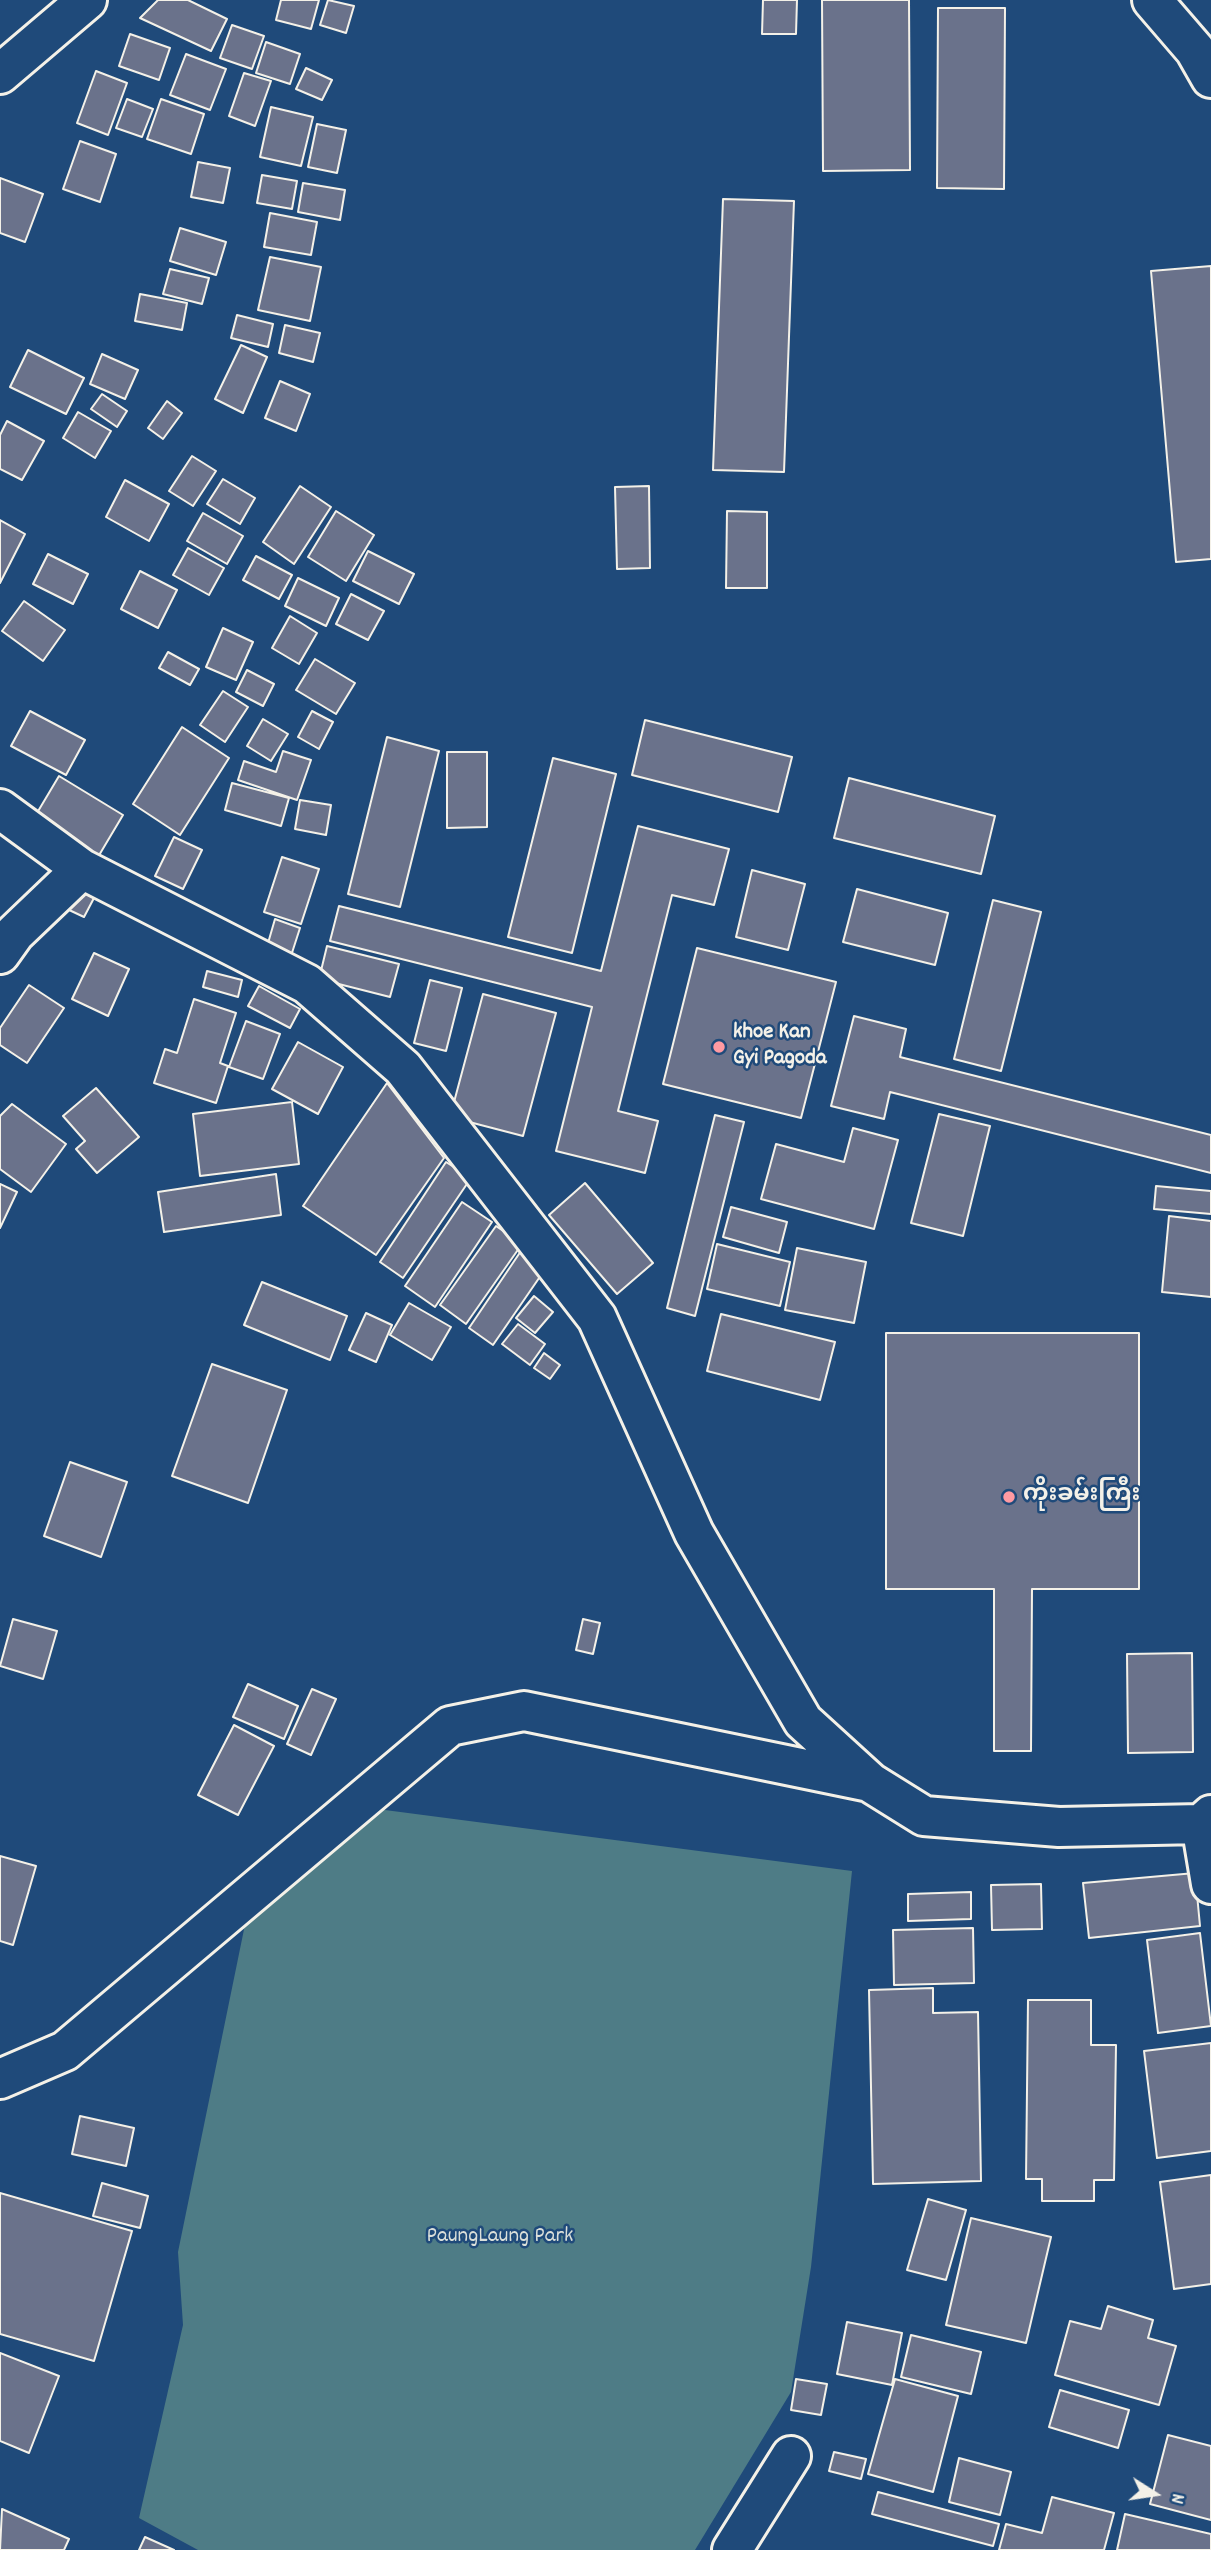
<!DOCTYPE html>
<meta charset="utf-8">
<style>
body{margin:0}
#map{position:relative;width:1211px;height:2550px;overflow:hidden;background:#1f4a7a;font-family:Dekko,sans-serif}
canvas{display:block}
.north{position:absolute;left:1120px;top:2459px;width:70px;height:70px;-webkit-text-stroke:5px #1f4a7a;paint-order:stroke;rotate:102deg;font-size:19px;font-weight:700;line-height:28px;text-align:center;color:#f4f1e8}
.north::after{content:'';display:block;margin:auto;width:24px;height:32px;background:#f4f1e8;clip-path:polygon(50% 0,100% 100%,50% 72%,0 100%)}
</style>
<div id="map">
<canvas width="1211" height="2550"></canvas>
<div class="north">N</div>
</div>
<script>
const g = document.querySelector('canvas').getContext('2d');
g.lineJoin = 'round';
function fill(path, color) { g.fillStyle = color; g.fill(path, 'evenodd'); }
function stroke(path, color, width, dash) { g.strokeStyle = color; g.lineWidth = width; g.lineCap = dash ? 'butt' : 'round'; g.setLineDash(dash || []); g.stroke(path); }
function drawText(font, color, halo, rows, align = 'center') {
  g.font = font + ' Dekko,"Noto Sans Myanmar",sans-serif'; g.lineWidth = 5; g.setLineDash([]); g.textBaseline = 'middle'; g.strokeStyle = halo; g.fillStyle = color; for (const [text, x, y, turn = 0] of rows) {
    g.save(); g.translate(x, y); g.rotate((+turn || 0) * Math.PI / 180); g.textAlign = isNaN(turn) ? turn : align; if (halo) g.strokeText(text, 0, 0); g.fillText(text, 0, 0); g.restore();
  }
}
const green = new Path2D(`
 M 362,1807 L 852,1871 L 811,2267 L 791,2392 L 695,2550 L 198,2550 L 139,2518 L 183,2325 L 178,2252 L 249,1905 Z`);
const building = new Path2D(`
 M 158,0 L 188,0 L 227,19 L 211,51 L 140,18 Z
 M 281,0 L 319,0 L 311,29 L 276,20 Z
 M 328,0 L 354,6 L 346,33 L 320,25 Z
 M 763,0 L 797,0 L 796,34 L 762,34 Z
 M 822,0 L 909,0 L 910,170 L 823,171 Z
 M 938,8 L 1005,8 L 1004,189 L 937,188 Z
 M 232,25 L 264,36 L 252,69 L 220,58 Z
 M 130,34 L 170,48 L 159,80 L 119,66 Z
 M 266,42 L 300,54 L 290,84 L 256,73 Z
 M 186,54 L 226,69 L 210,110 L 170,95 Z
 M 306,68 L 332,80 L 322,100 L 296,89 Z
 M 96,71 L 127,83 L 108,135 L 77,123 Z
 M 244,73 L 271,81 L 255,126 L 229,116 Z
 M 127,99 L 153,109 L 142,137 L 116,128 Z
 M 161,99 L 204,114 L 191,154 L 147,139 Z
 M 271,107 L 313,117 L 301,166 L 260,157 Z
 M 317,124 L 346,130 L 337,173 L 308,167 Z
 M 80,141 L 116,154 L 100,202 L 63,189 Z
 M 198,162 L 230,168 L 223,203 L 191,197 Z
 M 262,175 L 297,181 L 292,209 L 257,203 Z
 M 0,178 L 43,194 L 25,242 L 0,233 Z
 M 303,183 L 345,190 L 340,220 L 298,212 Z
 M 723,199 L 794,201 L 784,472 L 713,470 Z
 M 270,213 L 317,222 L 311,255 L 264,247 Z
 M 180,228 L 226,242 L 216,275 L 170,261 Z
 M 270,257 L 321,267 L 310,321 L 258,310 Z
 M 1211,266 L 1211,559 L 1176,562 L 1151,271 Z
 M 170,269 L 209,278 L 202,304 L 163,294 Z
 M 140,294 L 187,303 L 182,330 L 135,321 Z
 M 237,315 L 273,324 L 268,347 L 231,338 Z
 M 285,325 L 320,333 L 313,362 L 279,353 Z
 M 241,345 L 267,357 L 243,413 L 215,399 Z
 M 28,350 L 84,378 L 66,414 L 10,387 Z
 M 102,354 L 138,370 L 125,399 L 90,384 Z
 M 280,381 L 310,394 L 296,431 L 265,418 Z
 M 102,394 L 127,411 L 117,427 L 91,409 Z
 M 167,401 L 182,413 L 163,439 L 148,428 Z
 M 78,412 L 111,431 L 95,458 L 63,438 Z
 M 7,421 L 44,441 L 22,480 L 0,469 L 0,435 Z
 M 192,456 L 216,471 L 193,506 L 169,491 Z
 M 223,479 L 255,498 L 240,524 L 207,504 Z
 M 125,480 L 169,504 L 149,541 L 106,517 Z
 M 300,486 L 331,507 L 294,564 L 263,542 Z
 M 649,486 L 650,568 L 617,569 L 615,487 Z
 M 336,511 L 374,535 L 346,581 L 308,557 Z
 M 727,511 L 767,512 L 767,588 L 726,588 Z
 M 203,513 L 243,536 L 227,564 L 187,541 Z
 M 0,520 L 25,534 L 0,583 Z
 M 188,548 L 224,568 L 209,595 L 173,575 Z
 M 368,551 L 414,574 L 399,604 L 353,581 Z
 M 48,554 L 88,574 L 73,604 L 33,584 Z
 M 256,556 L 292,575 L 279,599 L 243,580 Z
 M 140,571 L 177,590 L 158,628 L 121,609 Z
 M 298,578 L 339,598 L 326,626 L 285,606 Z
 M 351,594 L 384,611 L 368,640 L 336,624 Z
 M 24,601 L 65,630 L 43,661 L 2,631 Z
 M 290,616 L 317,633 L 299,664 L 272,648 Z
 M 223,628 L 253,642 L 236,680 L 206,667 Z
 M 168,652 L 199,669 L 190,685 L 159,668 Z
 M 315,659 L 355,683 L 336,714 L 296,690 Z
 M 247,670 L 274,684 L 263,706 L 236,692 Z
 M 223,691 L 248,707 L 225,742 L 200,725 Z
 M 30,711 L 85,740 L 66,775 L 11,746 Z
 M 312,711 L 333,722 L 319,749 L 298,737 Z
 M 263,719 L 288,734 L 271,761 L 247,746 Z
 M 645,720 L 792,757 L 778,812 L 632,775 Z
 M 182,727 L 229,758 L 180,835 L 133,804 Z
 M 387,737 L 439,751 L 400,907 L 348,894 Z
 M 283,751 L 311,760 L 297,800 L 238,780 L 244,761 L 276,772 Z
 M 447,752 L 487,752 L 487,827 L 447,828 Z
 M 553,758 L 616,774 L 572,953 L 508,937 Z
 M 59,776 L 123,815 L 98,857 L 34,818 Z
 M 849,778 L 995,816 L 981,874 L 834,838 Z
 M 232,783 L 289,798 L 281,826 L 225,810 Z
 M 300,800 L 331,805 L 326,835 L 295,829 Z
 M 638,826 L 729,849 L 714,905 L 672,895 L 618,1111 L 658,1121 L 645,1173 L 556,1151 L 592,1007 L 330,941 L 339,906 L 601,971 Z
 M 174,837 L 202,850 L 183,889 L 155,876 Z
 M 282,857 L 319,869 L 301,924 L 264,912 Z
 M 752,870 L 805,884 L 788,950 L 736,937 Z
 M 77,889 L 94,898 L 84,917 L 67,909 Z
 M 857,889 L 948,913 L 935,965 L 843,942 Z
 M 993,900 L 1041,912 L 1001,1071 L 954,1059 Z
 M 275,919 L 300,928 L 290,959 L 266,950 Z
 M 327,946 L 399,964 L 390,997 L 319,979 Z
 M 697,948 L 836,982 L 801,1118 L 663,1084 Z
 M 94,953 L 129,969 L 108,1016 L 72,999 Z
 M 207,971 L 242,980 L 238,997 L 203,987 Z
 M 430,980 L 462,988 L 446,1051 L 414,1043 Z
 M 29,985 L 64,1008 L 27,1063 L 0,1045 L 0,1028 Z
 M 259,986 L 300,1009 L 290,1028 L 248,1006 Z
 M 483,994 L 556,1013 L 523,1136 L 450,1117 Z
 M 194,999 L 236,1013 L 220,1063 L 228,1066 L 216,1103 L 154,1083 L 165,1049 L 177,1053 Z
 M 854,1016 L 906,1029 L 900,1057 L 1211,1135 L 1211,1173 L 890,1092 L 884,1119 L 831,1106 Z
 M 246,1021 L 280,1034 L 263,1079 L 229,1067 Z
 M 298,1042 L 343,1067 L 318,1114 L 272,1089 Z
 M 387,1083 L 444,1158 L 376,1255 L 303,1206 Z
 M 96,1088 L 139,1137 L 97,1173 L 76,1149 L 85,1141 L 63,1116 Z
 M 292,1102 L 299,1164 L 200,1176 L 193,1114 Z
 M 12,1104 L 66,1144 L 31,1192 L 0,1169 L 0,1116 Z
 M 939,1114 L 990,1126 L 963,1236 L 911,1223 Z
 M 715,1115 L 744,1122 L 695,1316 L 667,1308 Z
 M 853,1128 L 898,1140 L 874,1229 L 761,1199 L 776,1144 L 844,1162 Z
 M 446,1162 L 471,1178 L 403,1278 L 380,1262 Z
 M 276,1174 L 281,1215 L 164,1232 L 158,1192 Z
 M 585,1183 L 653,1263 L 617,1294 L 549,1215 Z
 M 0,1184 L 17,1192 L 0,1228 Z
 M 1156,1186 L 1211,1191 L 1211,1214 L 1154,1209 Z
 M 462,1202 L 492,1222 L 435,1307 L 405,1286 Z
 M 731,1207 L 787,1222 L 779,1253 L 723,1237 Z
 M 1169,1216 L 1211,1221 L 1211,1297 L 1162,1292 Z
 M 496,1226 L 522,1244 L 466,1324 L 440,1305 Z
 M 717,1244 L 790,1262 L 780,1306 L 707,1289 Z
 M 523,1248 L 548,1265 L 493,1345 L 469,1328 Z
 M 797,1248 L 866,1262 L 854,1323 L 785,1310 Z
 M 262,1282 L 347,1316 L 330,1360 L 244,1325 Z
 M 534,1296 L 553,1312 L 535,1333 L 516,1318 Z
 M 409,1303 L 451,1327 L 432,1360 L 390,1335 Z
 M 366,1313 L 392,1325 L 376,1362 L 349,1350 Z
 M 721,1314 L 835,1342 L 820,1400 L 707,1371 Z
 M 518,1324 L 545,1344 L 530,1365 L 502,1344 Z
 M 886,1333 L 1139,1333 L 1139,1589 L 1032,1589 L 1031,1751 L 994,1751 L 994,1589 L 886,1589 Z
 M 544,1353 L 560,1365 L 550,1379 L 534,1368 Z
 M 212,1364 L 287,1390 L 248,1503 L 172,1476 Z
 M 70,1462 L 127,1482 L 101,1557 L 44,1536 Z
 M 13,1619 L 57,1631 L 43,1679 L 0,1666 Z
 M 583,1619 L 600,1623 L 593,1654 L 576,1650 Z
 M 1192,1653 L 1193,1752 L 1128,1753 L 1127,1654 Z
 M 248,1684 L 298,1706 L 284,1739 L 233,1717 Z
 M 312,1689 L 336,1699 L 311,1755 L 287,1744 Z
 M 234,1725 L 274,1746 L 238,1815 L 198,1795 Z
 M 0,1856 L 36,1866 L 13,1945 L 0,1941 Z
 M 1195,1873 L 1200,1926 L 1089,1938 L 1083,1883 Z
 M 1041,1884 L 1042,1929 L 992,1930 L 991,1885 Z
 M 971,1892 L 971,1919 L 908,1921 L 908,1894 Z
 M 973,1928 L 974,1983 L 894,1985 L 893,1930 Z
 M 1200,1933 L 1211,2026 L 1158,2033 L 1147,1940 Z
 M 933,1988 L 933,2013 L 978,2012 L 981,2181 L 873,2184 L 869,1990 Z
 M 1028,2000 L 1091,2000 L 1091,2045 L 1116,2045 L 1114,2180 L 1094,2180 L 1094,2201 L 1042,2201 L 1042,2179 L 1026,2179 Z
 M 1211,2043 L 1211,2151 L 1157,2158 L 1144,2051 Z
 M 80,2116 L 134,2128 L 126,2166 L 72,2154 Z
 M 1211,2175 L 1211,2284 L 1174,2289 L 1160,2182 Z
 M 102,2183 L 148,2196 L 140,2228 L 93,2216 Z
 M 0,2193 L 132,2231 L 94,2361 L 0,2334 Z
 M 928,2199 L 966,2210 L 946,2280 L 907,2270 Z
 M 971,2218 L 1051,2237 L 1026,2343 L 946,2325 Z
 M 1108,2306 L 1153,2320 L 1148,2338 L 1176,2346 L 1159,2405 L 1055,2375 L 1070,2321 L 1101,2329 Z
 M 847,2322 L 902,2333 L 892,2385 L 837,2374 Z
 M 911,2335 L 981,2352 L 971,2394 L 901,2377 Z
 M 0,2353 L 59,2376 L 29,2453 L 0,2441 Z
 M 796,2379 L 827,2384 L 821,2415 L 791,2410 Z
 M 895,2379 L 958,2396 L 933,2492 L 868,2474 Z
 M 1060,2390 L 1129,2410 L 1118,2448 L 1049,2427 Z
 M 1168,2435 L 1211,2446 L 1211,2520 L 1150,2504 Z
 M 834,2452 L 866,2459 L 861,2479 L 829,2471 Z
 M 959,2458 L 1011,2472 L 1000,2515 L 949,2502 Z
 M 878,2492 L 999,2524 L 993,2546 L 872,2514 Z
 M 1052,2497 L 1114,2513 L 1104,2550 L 999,2550 L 1006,2524 L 1042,2533 Z
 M 2,2509 L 69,2539 L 64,2550 L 0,2550 Z
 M 1125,2514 L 1211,2534 L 1211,2550 L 1117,2550 Z
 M 145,2537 L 174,2550 L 139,2550 Z`);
const minor = new Path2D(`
 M 1152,0 L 1195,50 L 1211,78
 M 0,74 L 87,0
 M 0,809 L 82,869 L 307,984 L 403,1068 L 597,1318 L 694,1533 L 803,1721 L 871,1783 L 924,1816 L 1059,1827 L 1201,1824
 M 0,954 L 15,933 L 82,869
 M 1211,1815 L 1201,1824 L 1211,1884
 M 0,2079 L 65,2051 L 450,1726 L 524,1711 L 869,1782
 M 732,2550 L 791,2456`);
const markers = [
 [719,1047,7,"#ff9aa2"],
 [1009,1497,7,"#ff9aa2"]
];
const poiNames = [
 ["khoe Kan",733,1034],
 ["Gyi Pagoda",733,1060],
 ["ကိုးခမ်းကြီး",1023,1497]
];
const parkNames = [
 ["PaungLaung Park",500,2238]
];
fill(green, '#4e7c86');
fill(building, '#6a728b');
stroke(building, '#f4f1e8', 2);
stroke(minor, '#f4f1e8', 44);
stroke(minor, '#1f4a7a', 38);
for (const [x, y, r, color] of markers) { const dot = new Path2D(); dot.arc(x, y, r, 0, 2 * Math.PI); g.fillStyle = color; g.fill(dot); stroke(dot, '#1f4a7a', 2.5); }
drawText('bold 23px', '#f4f1e8', '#1f4a7a', poiNames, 'left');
drawText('23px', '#dbdfd9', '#1f4a7a', parkNames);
</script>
